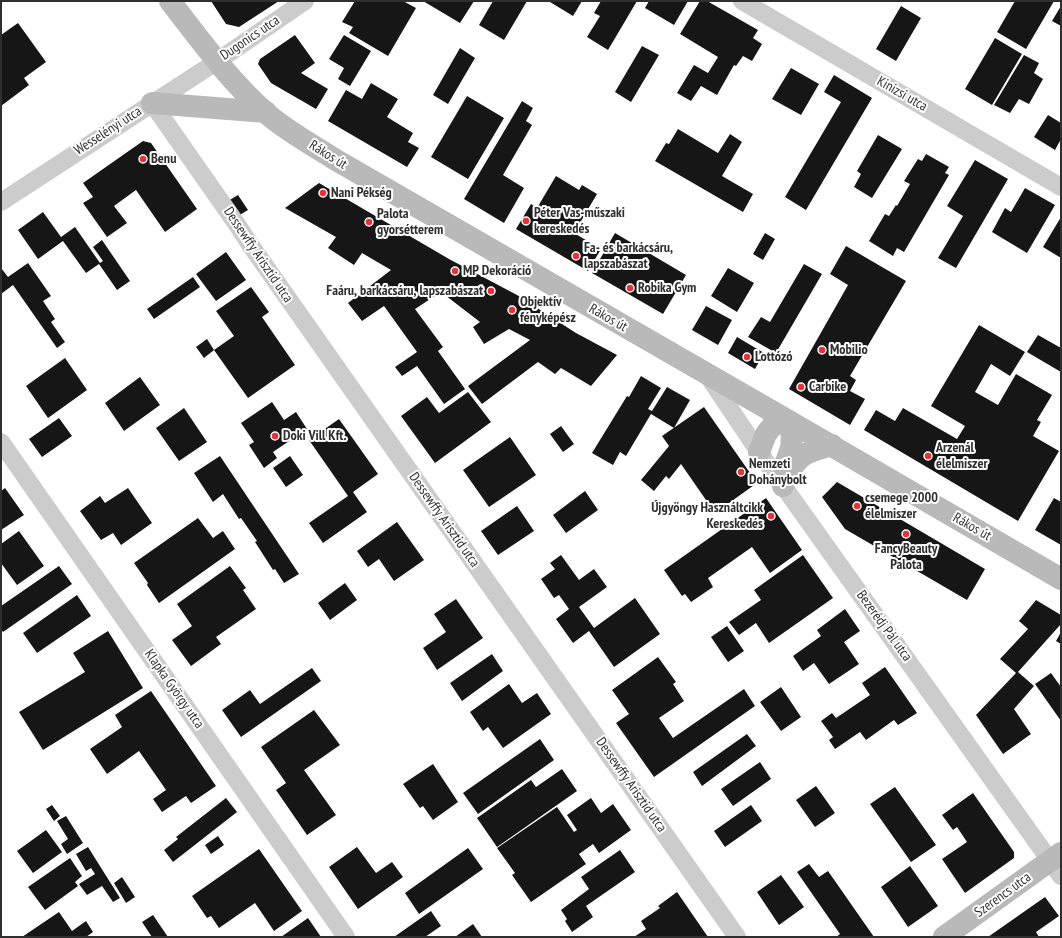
<!DOCTYPE html>
<meta charset="utf-8">
<style>
body{margin:0}
#map{position:relative;width:1062px;height:938px;overflow:hidden;background:#fff;font-family:"PT Sans Narrow",sans-serif}
canvas{display:block}
.frame{position:absolute;inset:0;border:2px solid #2f2f2f;pointer-events:none}
</style>
<div id="map">
<canvas width="1062" height="938"></canvas>
<div class="frame"></div>
</div>
<script>
const g = document.querySelector('canvas').getContext('2d');
g.lineJoin = 'round';
function fill(path, color) { g.fillStyle = color; g.fill(path, 'evenodd'); }
function stroke(path, color, width, dash) { g.strokeStyle = color; g.lineWidth = width; g.lineCap = dash ? 'butt' : 'round'; g.setLineDash(dash || []); g.stroke(path); }
function drawText(font, color, halo, rows, align = 'center') {
  g.font = font + ' "PT Sans Narrow",sans-serif'; g.lineWidth = 4; g.setLineDash([]); g.textBaseline = 'middle'; g.strokeStyle = halo; g.fillStyle = color; for (const [text, x, y, turn = 0] of rows) {
    g.save(); g.translate(x, y); g.rotate((+turn || 0) * Math.PI / 180); g.textAlign = isNaN(turn) ? turn : align; if (halo) g.strokeText(text, 0, 0); g.fillText(text, 0, 0); g.restore();
  }
}
const building = new Path2D(`
 M 211,1 L 279,1 L 239,27 L 226,24 Z
 M 355,1 L 403,1 L 416,8 L 388,56 L 349,33 L 353,27 L 342,22 Z
 M 423,1 L 474,1 L 460,23 Z
 M 493,1 L 527,1 L 504,40 L 479,25 Z
 M 551,1 L 582,1 L 573,16 L 550,2 Z
 M 601,1 L 637,1 L 608,50 L 587,37 L 600,16 L 594,13 Z
 M 649,1 L 688,1 L 674,25 L 645,8 Z
 M 700,1 L 707,1 L 758,30 L 753,38 L 762,44 L 752,61 L 743,56 L 736,66 L 734,65 L 717,95 L 701,86 L 691,101 L 677,93 L 694,65 L 708,73 L 718,57 L 680,34 Z
 M 1015,1 L 1054,1 L 1026,49 L 997,32 Z
 M 901,6 L 921,18 L 896,61 L 876,49 Z
 M 1061,6 L 1061,26 L 1052,21 Z
 M 18,23 L 46,62 L 24,78 L 29,85 L 1,106 L 1,35 Z
 M 295,35 L 315,63 L 301,73 L 328,89 L 316,109 L 271,83 L 258,64 L 260,59 Z
 M 344,35 L 371,51 L 350,86 L 338,79 L 344,68 L 329,59 Z
 M 995,38 L 1022,54 L 992,105 L 965,89 Z
 M 642,46 L 659,55 L 631,102 L 615,92 Z
 M 460,48 L 475,58 L 448,104 L 433,95 Z
 M 1024,55 L 1039,63 L 1034,73 L 1043,79 L 1029,104 L 1019,99 L 1010,113 L 994,105 Z
 M 791,68 L 819,84 L 801,115 L 772,99 Z
 M 834,75 L 872,98 L 806,210 L 785,197 L 841,102 L 824,92 Z
 M 371,83 L 398,99 L 387,117 L 413,133 L 408,142 L 419,148 L 407,167 L 328,121 L 346,90 L 362,99 Z
 M 467,96 L 504,118 L 468,179 L 431,157 Z
 M 522,101 L 533,108 L 526,121 L 532,125 L 503,175 L 524,188 L 504,223 L 464,199 Z
 M 1048,115 L 1061,123 L 1061,139 L 1055,150 L 1034,137 Z
 M 678,129 L 718,153 L 730,134 L 742,142 L 722,176 L 753,194 L 743,212 L 655,161 L 666,143 L 669,144 Z
 M 878,135 L 902,149 L 872,198 L 854,187 L 861,174 L 857,171 Z
 M 143,141 L 151,143 L 197,209 L 165,232 L 136,190 L 114,206 L 127,223 L 107,237 L 83,203 L 93,197 L 83,183 Z
 M 926,154 L 949,167 L 945,173 L 949,175 L 904,252 L 897,248 L 893,256 L 869,241 L 885,214 L 889,216 L 896,205 L 897,206 L 910,184 L 904,181 L 918,159 L 922,161 Z
 M 975,160 L 1008,179 L 956,268 L 938,258 L 963,216 L 947,206 Z
 M 556,176 L 579,190 L 582,185 L 597,194 L 574,233 L 601,249 L 588,271 L 516,229 L 531,204 L 537,208 Z
 M 319,183 L 449,259 L 517,295 L 576,333 L 617,355 L 591,386 L 561,368 L 555,374 L 538,362 L 482,404 L 468,386 L 530,340 L 509,329 L 484,344 L 473,327 L 480,322 L 441,292 L 415,309 L 443,347 L 438,351 L 465,389 L 444,404 L 417,366 L 402,376 L 395,367 L 417,352 L 384,306 L 362,321 L 348,303 L 391,270 L 362,253 L 354,265 L 328,248 L 336,237 L 285,208 Z
 M 1025,188 L 1055,205 L 1027,253 L 992,232 L 1005,208 L 1011,212 Z
 M 238,195 L 248,210 L 238,216 L 228,201 Z
 M 43,212 L 61,237 L 75,227 L 100,263 L 103,261 L 93,247 L 102,240 L 130,281 L 117,290 L 99,264 L 86,273 L 63,241 L 38,259 L 18,230 Z
 M 1061,217 L 1061,258 L 1043,247 Z
 M 615,233 L 686,275 L 663,314 L 592,273 Z
 M 765,233 L 775,239 L 763,260 L 753,254 Z
 M 846,246 L 906,281 L 850,376 L 856,380 L 850,391 L 865,399 L 850,425 L 789,389 L 848,285 L 830,274 Z
 M 226,252 L 246,280 L 216,301 L 196,274 Z
 M 28,263 L 51,296 L 43,301 L 55,319 L 51,322 L 65,342 L 57,348 L 13,285 L 1,294 L 1,268 L 8,277 Z
 M 804,264 L 822,274 L 776,353 L 748,337 L 761,317 L 770,322 Z
 M 728,268 L 754,283 L 737,312 L 711,296 Z
 M 193,277 L 200,287 L 154,319 L 147,309 Z
 M 251,287 L 269,312 L 262,317 L 295,365 L 248,398 L 214,350 L 234,336 L 216,311 Z
 M 706,306 L 732,320 L 718,345 L 692,330 Z
 M 979,325 L 1025,352 L 1010,376 L 991,364 L 975,392 L 998,405 L 1016,374 L 1052,395 L 1037,420 L 1041,422 L 1033,436 L 1059,451 L 1018,521 L 864,430 L 876,410 L 895,421 L 903,408 L 957,439 L 965,426 L 931,406 Z
 M 1038,335 L 1061,348 L 1061,372 L 1027,352 Z
 M 737,337 L 764,353 L 755,369 L 728,353 Z
 M 207,339 L 214,350 L 204,358 L 196,347 Z
 M 65,358 L 87,390 L 48,418 L 26,386 Z
 M 641,376 L 661,388 L 648,409 L 652,411 L 667,387 L 690,400 L 674,428 L 651,414 L 626,456 L 620,452 L 613,465 L 592,453 L 627,396 L 629,397 Z
 M 140,377 L 160,405 L 124,431 L 105,403 Z
 M 468,392 L 491,422 L 435,463 L 401,416 L 427,397 L 439,413 Z
 M 272,402 L 284,420 L 296,412 L 307,429 L 273,452 L 277,458 L 264,468 L 249,445 L 254,442 L 241,423 Z
 M 704,407 L 757,483 L 715,513 L 681,464 L 669,479 L 666,476 L 654,491 L 641,480 L 669,446 L 662,436 Z
 M 184,408 L 207,442 L 179,461 L 156,428 Z
 M 59,418 L 72,436 L 42,457 L 29,439 Z
 M 339,419 L 378,474 L 353,492 L 367,512 L 323,543 L 309,523 L 348,496 L 309,440 Z
 M 561,426 L 574,444 L 563,452 L 550,434 Z
 M 510,437 L 536,475 L 489,507 L 463,470 Z
 M 220,456 L 299,574 L 284,583 L 275,569 L 273,570 L 255,542 L 257,541 L 241,518 L 239,519 L 223,494 L 213,502 L 194,473 Z
 M 290,456 L 303,475 L 286,487 L 273,468 Z
 M 837,482 L 985,569 L 967,600 L 845,529 L 822,497 Z
 M 5,488 L 24,515 L 1,530 L 1,491 Z
 M 128,488 L 152,523 L 121,545 L 113,533 L 101,540 L 80,511 L 100,496 L 105,503 Z
 M 585,491 L 598,510 L 566,533 L 553,515 Z
 M 766,498 L 802,550 L 770,573 L 752,547 L 708,578 L 713,587 L 691,602 L 685,594 L 682,596 L 664,570 Z
 M 1054,498 L 1061,502 L 1061,545 L 1035,530 Z
 M 517,506 L 534,531 L 498,555 L 481,531 Z
 M 198,518 L 213,538 L 223,531 L 235,549 L 159,603 L 147,585 L 148,583 L 134,563 Z
 M 397,522 L 424,560 L 394,581 L 379,559 L 368,567 L 357,551 Z
 M 19,531 L 44,566 L 17,585 L 1,563 L 1,544 Z
 M 561,555 L 579,580 L 594,569 L 607,587 L 579,607 L 594,628 L 635,598 L 660,634 L 614,667 L 589,631 L 573,643 L 556,619 L 569,609 L 559,595 L 554,598 L 541,579 L 555,569 L 550,563 Z
 M 803,555 L 833,598 L 769,643 L 756,623 L 739,635 L 729,622 L 761,600 L 754,590 Z
 M 59,566 L 72,584 L 3,632 L 1,629 L 1,606 Z
 M 230,566 L 246,588 L 243,590 L 256,609 L 216,637 L 221,644 L 191,666 L 172,640 L 192,626 L 177,604 Z
 M 345,583 L 357,600 L 330,620 L 318,603 Z
 M 77,595 L 91,616 L 37,653 L 23,633 Z
 M 456,599 L 483,638 L 437,670 L 423,648 L 446,632 L 434,614 Z
 M 1036,600 L 1061,615 L 1061,624 L 1018,672 L 1034,686 L 1014,709 L 1031,734 L 1003,754 L 976,715 L 1016,673 L 1000,659 L 1028,629 L 1019,621 Z
 M 845,609 L 860,631 L 844,642 L 859,664 L 829,684 L 814,663 L 803,671 L 793,656 L 821,636 L 817,630 Z
 M 727,626 L 744,651 L 728,662 L 711,637 Z
 M 108,631 L 143,688 L 43,750 L 19,712 L 85,672 L 73,653 Z
 M 1061,632 L 1061,644 L 1056,641 Z
 M 492,654 L 503,671 L 462,701 L 450,683 Z
 M 658,657 L 676,682 L 673,684 L 684,701 L 659,718 L 673,738 L 744,689 L 755,706 L 654,777 L 616,723 L 629,714 L 612,690 Z
 M 885,667 L 917,713 L 898,725 L 894,720 L 866,740 L 860,732 L 835,749 L 829,740 L 833,737 L 821,721 L 832,713 L 836,718 L 870,695 L 862,683 Z
 M 312,668 L 321,681 L 241,737 L 222,710 L 250,690 L 260,704 Z
 M 1051,673 L 1061,687 L 1061,721 L 1035,684 Z
 M 509,684 L 522,703 L 537,693 L 551,714 L 503,748 L 488,727 L 483,731 L 470,712 Z
 M 781,687 L 801,717 L 781,731 L 760,702 Z
 M 151,691 L 216,786 L 191,803 L 186,796 L 162,812 L 153,799 L 166,790 L 139,751 L 107,774 L 90,749 L 122,727 L 115,715 Z
 M 314,710 L 340,745 L 304,770 L 336,815 L 307,835 L 276,790 L 286,783 L 261,747 Z
 M 747,734 L 756,746 L 702,786 L 693,772 Z
 M 540,739 L 554,760 L 478,814 L 463,793 Z
 M 760,762 L 771,779 L 733,806 L 721,789 Z
 M 433,764 L 458,802 L 433,820 L 423,806 L 420,808 L 403,784 Z
 M 562,769 L 577,791 L 497,847 L 477,818 L 531,780 L 536,787 Z
 M 816,786 L 835,813 L 815,827 L 796,800 Z
 M 895,787 L 936,845 L 911,862 L 870,804 Z
 M 973,793 L 1014,852 L 1014,858 L 965,893 L 942,859 L 967,842 L 957,827 L 953,830 L 942,815 Z
 M 226,798 L 237,812 L 173,862 L 164,850 L 178,839 L 176,837 Z
 M 591,798 L 601,813 L 613,804 L 631,830 L 599,853 L 593,844 L 579,854 L 586,864 L 531,902 L 512,875 L 515,873 L 497,848 L 557,807 L 574,832 L 577,830 L 567,815 Z
 M 52,805 L 60,816 L 54,821 L 46,809 Z
 M 751,805 L 762,821 L 725,847 L 714,831 Z
 M 66,816 L 83,843 L 67,854 L 61,844 L 68,839 L 57,821 Z
 M 46,830 L 62,852 L 33,873 L 17,851 Z
 M 218,836 L 224,845 L 211,854 L 205,845 Z
 M 88,847 L 120,898 L 113,902 L 102,886 L 87,895 L 79,884 L 95,874 L 91,868 L 86,871 L 76,854 Z
 M 357,847 L 376,873 L 392,862 L 403,877 L 358,909 L 329,867 Z
 M 468,848 L 483,869 L 419,914 L 405,893 Z
 M 259,849 L 302,911 L 274,931 L 255,903 L 219,928 L 211,916 L 207,918 L 192,896 Z
 M 620,850 L 635,872 L 586,906 L 593,917 L 572,932 L 565,921 L 567,919 L 561,910 L 589,889 L 581,877 Z
 M 70,858 L 82,876 L 75,882 L 78,886 L 45,910 L 28,887 Z
 M 809,864 L 819,877 L 828,871 L 874,937 L 836,937 L 840,934 L 797,872 Z
 M 910,866 L 938,906 L 908,927 L 881,887 Z
 M 781,875 L 804,907 L 779,925 L 757,892 Z
 M 122,877 L 135,897 L 126,903 L 114,883 Z
 M 677,892 L 708,937 L 634,937 L 646,929 L 641,921 L 660,908 L 658,906 Z
 M 1045,897 L 1059,916 L 1036,932 L 1039,937 L 988,937 Z
 M 431,911 L 441,926 L 425,937 L 394,937 Z
 M 59,912 L 72,931 L 86,921 L 93,932 L 86,937 L 22,937 Z
 M 153,915 L 168,937 L 152,937 L 142,922 Z
 M 308,918 L 321,937 L 281,937 Z
 M 473,924 L 482,937 L 455,937 Z`);
const street = new Path2D(`
 M 742,1 L 1061,187
 M 152,103 L 238,226 L 249,243 L 737,937
 M 1,202 L 216,62 L 305,1
 M 708,376 L 759,452 L 1061,876
 M 1,442 L 346,937`);
const secondary = new Path2D(`
 M 170,1 C 200,40 229,80 265,112 C 286,131 313,145 336,160 C 578,300 820,438 1061,579
 M 152,103 L 266,112
 M 759,452 L 766,434 L 773,425 L 788,421
 M 786,476 C 802,452 805,453 832,445
 M 783,486 L 785,477 L 785,465 L 791,448 L 792,435 L 788,421
 M 944,937 L 1061,853`);
const markers = [
 [143,159,4,"#e63138"],
 [323,193,4,"#e63138"],
 [526,221,4,"#e63138"],
 [369,222,4,"#e63138"],
 [576,256,4,"#e63138"],
 [455,271,4,"#e63138"],
 [630,288,4,"#e63138"],
 [491,291,4,"#e63138"],
 [512,310,4,"#e63138"],
 [822,350,4,"#e63138"],
 [747,357,4,"#e63138"],
 [801,387,4,"#e63138"],
 [275,436,4,"#e63138"],
 [928,456,4,"#e63138"],
 [741,472,4,"#e63138"],
 [857,506,4,"#e63138"],
 [771,516,4,"#e63138"],
 [906,534,4,"#e63138"]
];
const streetNames = [
 ["Dugonics utca",250,38,-34],
 ["Kinizsi utca",902,94,30],
 ["Wesselényi utca",108,131,-33],
 ["Rákos út",328,155,32],
 ["Dessewffy Arisztid utca",258,255,56],
 ["Rákos út",608,318,30],
 ["Dessewffy Arisztid utca",444,520,55],
 ["Rákos út",972,527,30],
 ["Bezerédj Pál utca",884,626,54],
 ["Klapka György utca",174,689,55],
 ["Dessewffy Arisztid utca",631,785,55],
 ["Szerencs utca",1003,895,-36]
];
const poiNames = [
 ["Benu",151,159],
 ["Nani Pékség",331,193],
 ["Péter Vas-műszaki",534,213],
 ["kereskedés",534,229],
 ["Palota",377,214],
 ["gyorsétterem",377,230],
 ["Fa- és barkácsáru,",584,248],
 ["lapszabászat",584,264],
 ["MP Dekoráció",463,271],
 ["Robika Gym",638,288],
 ["Faáru, barkácsáru, lapszabászat",483,291,"right"],
 ["Objektív",520,302],
 ["fényképész",520,318],
 ["Mobilio",830,350],
 ["Lottózó",755,357],
 ["Carbike",809,387],
 ["Doki Vill Kft.",283,436],
 ["Arzenál",936,448],
 ["élelmiszer",936,464],
 ["Nemzeti",749,464],
 ["Dohánybolt",749,480],
 ["csemege 2000",865,498],
 ["élelmiszer",865,514],
 ["Újgyöngy Használtcikk",763,508,"right"],
 ["Kereskedés",763,524,"right"],
 ["FancyBeauty",906,549,"center"],
 ["Palota",906,565,"center"]
];
fill(building, '#161616');
stroke(street, '#ccc', 18);
stroke(secondary, '#b9b9b9', 22);
for (const [x, y, r, color] of markers) { const dot = new Path2D(); dot.arc(x, y, r, 0, 2 * Math.PI); g.fillStyle = color; g.fill(dot); stroke(dot, '#fff', 1.5); }
drawText('14px', '#2f2f2f', '#fff', streetNames);
drawText('bold 14px', '#2f2f2f', '#fff', poiNames, 'left');
</script>
